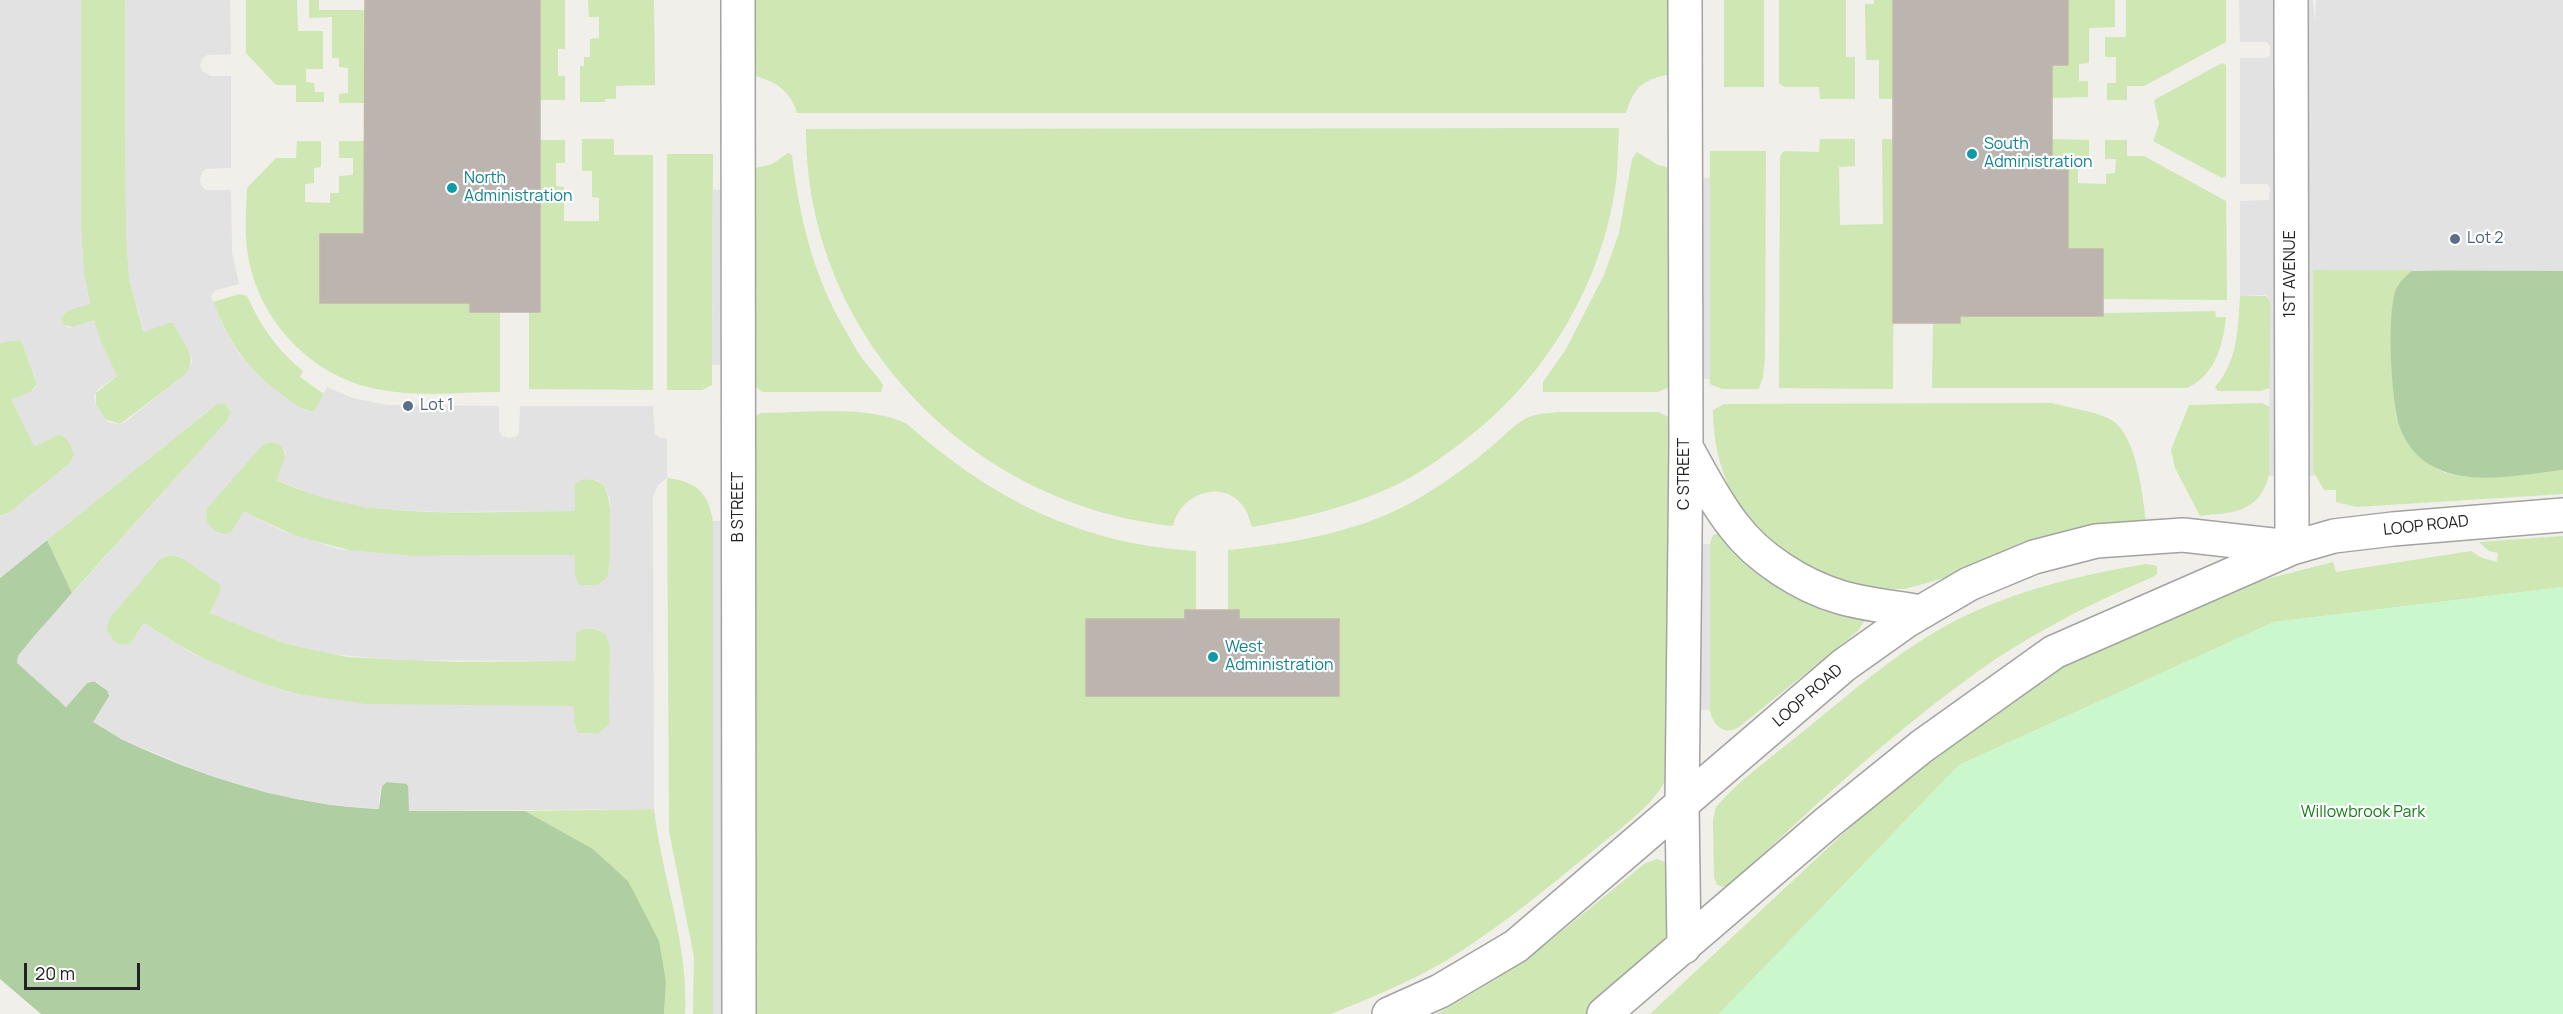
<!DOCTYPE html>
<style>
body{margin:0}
#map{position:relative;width:2563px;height:1014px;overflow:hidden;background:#f1efe9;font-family:Manrope,sans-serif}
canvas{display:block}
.scale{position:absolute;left:24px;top:963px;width:116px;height:27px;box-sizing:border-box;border:3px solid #222;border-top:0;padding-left:8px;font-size:18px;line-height:21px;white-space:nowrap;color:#222;-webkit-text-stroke:4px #fff;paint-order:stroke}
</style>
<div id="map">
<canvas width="2563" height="1014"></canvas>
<div class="scale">20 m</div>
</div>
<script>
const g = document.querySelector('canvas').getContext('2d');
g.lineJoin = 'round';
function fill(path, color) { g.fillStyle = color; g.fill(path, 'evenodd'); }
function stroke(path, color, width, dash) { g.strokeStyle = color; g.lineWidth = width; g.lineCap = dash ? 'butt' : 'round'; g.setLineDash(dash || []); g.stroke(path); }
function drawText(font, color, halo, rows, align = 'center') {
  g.font = font + ' Manrope,sans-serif'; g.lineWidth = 4.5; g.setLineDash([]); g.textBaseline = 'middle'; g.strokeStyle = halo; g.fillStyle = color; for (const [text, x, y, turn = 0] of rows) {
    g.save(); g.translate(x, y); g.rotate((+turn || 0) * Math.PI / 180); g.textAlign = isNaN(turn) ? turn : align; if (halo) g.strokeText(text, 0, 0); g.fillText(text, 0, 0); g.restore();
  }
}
const grass = new Path2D(`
 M 81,0 L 125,0 L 126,228 L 129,278 L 143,331 L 172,322 C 184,334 199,361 185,375 L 120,424 L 105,419 L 96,405 L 96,393 L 117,376 L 101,343 L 94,321 L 73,327 L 64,325 L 61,319 L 66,311 L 90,303 L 84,275 L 81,228 Z
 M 246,0 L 297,0 L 298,31 L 323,31 L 323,69 L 306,69 L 306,82 L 314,83 L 315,92 L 324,92 L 324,102 L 296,102 L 296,85 L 276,85 L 246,53 Z
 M 309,0 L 319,0 L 319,10 L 365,10 L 365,103 L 339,103 L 339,94 L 348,93 L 348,68 L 339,67 L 339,58 L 332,58 L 332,17 L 309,18 Z
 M 540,0 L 565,0 L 565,49 L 558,49 L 558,76 L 565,76 L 565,100 L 540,100 Z
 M 588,0 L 654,0 L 655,85 L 616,86 L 616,99 L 605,99 L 605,102 L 580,102 L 580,66 L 584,66 L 584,57 L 590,57 L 590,39 L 599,38 L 599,17 L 589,17 Z
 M 752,0 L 1670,0 L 1670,74 C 1642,81 1635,85 1626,113 L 797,113 C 790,90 775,81 752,75 Z
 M 1724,0 L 1764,0 L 1764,87 L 1724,87 Z
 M 1779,0 L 1846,0 L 1846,57 L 1855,57 L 1855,99 L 1820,99 L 1819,87 L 1784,87 L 1779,83 Z
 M 1874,0 L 1893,0 L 1893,99 L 1879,99 L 1879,60 L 1866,60 L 1865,4 L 1874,4 Z
 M 2068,0 L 2115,0 L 2115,27 L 2089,28 L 2089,63 L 2079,64 L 2079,81 L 2088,81 L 2088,97 L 2050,98 L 2050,65 L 2068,65 Z
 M 2126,0 L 2226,0 L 2226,42 L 2144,86 L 2127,86 L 2127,100 L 2107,100 L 2107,83 L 2116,83 L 2116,57 L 2105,57 L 2105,37 L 2126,37 Z
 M 2222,63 L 2226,65 L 2226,176 L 2222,178 L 2153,141 L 2159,124 L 2154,100 Z
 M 1619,128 C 1618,143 1618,158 1617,173 C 1606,279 1546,380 1461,443 C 1441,458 1419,474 1396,485 C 1350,507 1302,518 1252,527 C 1250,521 1248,514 1245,509 C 1225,477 1180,493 1173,526 C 971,505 805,336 806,129 Z
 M 582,139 L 614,139 L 614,155 L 653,155 L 653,390 L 529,389 L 529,312 L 540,140 L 565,140 L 565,163 L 556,163 L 556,186 L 564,187 L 564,221 L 599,221 L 599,198 L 592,197 L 592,171 L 582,171 Z
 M 1820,139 L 1855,139 L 1855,166 L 1839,167 L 1840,225 L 1883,224 L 1882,139 L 1894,139 L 1893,389 L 1779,388 L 1780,156 L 1784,151 L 1819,152 Z
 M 2050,139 L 2089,140 L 2089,157 L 2078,157 L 2078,183 L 2106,184 L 2106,174 L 2115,173 L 2116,159 L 2105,159 L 2105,140 L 2127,140 L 2127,156 L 2144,156 L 2226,201 L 2227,300 L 2103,299 L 2103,249 L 2068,249 L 2068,170 L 2050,170 Z
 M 297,141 L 321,141 L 321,167 L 314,168 L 314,183 L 305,184 L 305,202 L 330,203 L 330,193 L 339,193 L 339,176 L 353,175 L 353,158 L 339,158 L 339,141 L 364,141 L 364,234 L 470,303 L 470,312 L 500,312 L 500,392 C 462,392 420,397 382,390 C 317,380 262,326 249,261 C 244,237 246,213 247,188 L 276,158 L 296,158 Z
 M 1710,151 L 1766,151 L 1765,357 L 1763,377 L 1759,389 L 1722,389 L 1710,384 Z
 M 1637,152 L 1658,165 L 1671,168 L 1671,386 L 1658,392 L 1543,392 L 1543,382 L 1566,349 L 1604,275 L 1619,233 L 1632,159 Z
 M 788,153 L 792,155 C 799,217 814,279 847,333 C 853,344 860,357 869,367 C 874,373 879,378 883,385 L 881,392 L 763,392 L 752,385 L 751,169 L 772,164 Z
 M 667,154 L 713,154 L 712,385 L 702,390 L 667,390 Z
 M 2313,230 L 2438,246 C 2429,256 2399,282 2395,293 C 2388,313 2391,409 2400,428 C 2403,433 2432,465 2437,469 C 2461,485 2534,473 2563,470 L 2563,494 L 2356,507 L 2336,502 L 2336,490 L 2324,490 L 2313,471 Z
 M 239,294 L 247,296 C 261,326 277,350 303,371 L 300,377 L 324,394 L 315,411 C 295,414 250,369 239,352 C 228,336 220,319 213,302 Z
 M 2240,296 L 2266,296 L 2270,301 L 2270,388 L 2261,391 L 2218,391 L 2215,387 C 2238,361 2238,328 2240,296 Z
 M 2215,311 L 2216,317 L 2226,317 C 2223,346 2215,375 2187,388 L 1932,388 L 1933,323 L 1960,316 Z
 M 19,339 L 22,342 L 37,384 L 30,393 L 12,400 L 34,446 L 60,434 C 67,438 73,446 74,454 L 69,464 L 10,512 L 0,516 L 0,343 Z
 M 225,403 L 231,412 L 228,420 L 72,593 L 47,540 L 217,404 Z
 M 2052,403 C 2070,408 2093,411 2110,419 C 2137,434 2142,493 2146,521 L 1905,589 C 1881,589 1855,587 1832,579 C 1824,576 1815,571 1807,567 C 1798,562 1787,558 1779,551 C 1735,514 1713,466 1713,410 L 1724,404 Z
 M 2262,403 L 2270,407 C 2270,440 2281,494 2242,509 C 2229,514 2214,514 2200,516 L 2175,468 L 2171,450 L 2189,405 Z
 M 1559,412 L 1658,412 L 1671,418 L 1668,776 C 1652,808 1620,828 1594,850 C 1546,889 1499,928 1447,960 C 1410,982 1370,998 1331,1014 L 752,1014 L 751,418 L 761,413 C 802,413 872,405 907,424 C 993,500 1081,544 1196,551 L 1196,610 L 1185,610 L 1185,619 L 1087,619 L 1087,696 L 1339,696 L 1339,619 L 1239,619 L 1239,610 L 1228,610 L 1228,550 C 1294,543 1363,532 1421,497 C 1446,482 1470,465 1492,446 C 1505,436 1516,421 1532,416 C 1541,413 1550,413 1559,412 Z
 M 272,442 L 282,445 L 286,458 L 277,480 C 368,523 476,511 574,511 L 575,484 C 583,476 594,479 603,484 C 614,498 613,561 607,578 L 598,585 L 579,585 L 575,577 L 574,555 L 412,556 L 353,551 L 296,536 L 244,512 L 231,533 C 221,537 211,530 206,521 L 207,508 L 263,444 Z
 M 667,478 C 697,482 708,492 713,521 L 713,1014 L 693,1014 L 694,957 L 669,831 Z
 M 1720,533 L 1866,618 L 1858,631 L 1739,727 C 1724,736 1713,726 1710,710 L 1710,544 L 1713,535 Z
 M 2563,536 L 2563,587 L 2274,622 L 1959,765 L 1719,1014 L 1650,1014 L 1876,803 L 1926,761 L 2026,688 L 2080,656 L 2247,584 L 2333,562 L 2336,572 L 2471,551 L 2482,558 L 2497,562 L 2498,553 L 2489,551 L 2479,542 Z
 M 174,555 L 184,559 L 220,584 L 221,590 L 210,613 L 284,643 L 347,657 L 456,662 L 575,661 L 576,633 C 586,625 598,628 607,636 L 610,648 L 609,725 L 598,734 L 578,733 L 574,724 L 574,706 C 482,706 367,715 279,689 C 231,675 186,651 144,623 L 130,644 C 119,648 109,640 106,629 L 110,617 L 158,561 L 163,557 Z
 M 2146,564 L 2157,566 L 2157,574 L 2153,577 C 2087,605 2022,638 1965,681 C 1881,742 1806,814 1731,884 L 1723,887 L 1717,885 L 1714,877 L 1713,819 L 1716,807 C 1741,778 1776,754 1805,730 C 1848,695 1891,657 1940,629 C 2004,593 2074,576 2146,564 Z
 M 654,809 C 662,879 689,944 685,1014 L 664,1014 L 666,982 L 628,881 L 593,849 L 525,811 Z
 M 1657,859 L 1663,861 L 1667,865 C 1667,885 1672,907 1669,926 C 1665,954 1609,996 1587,1014 L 1437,1014 L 1498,978 L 1545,945 L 1644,864 Z`);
const forest = new Path2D(`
 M 2563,266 L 2563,470 C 2526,474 2470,486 2436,468 C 2419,460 2407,446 2400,428 C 2391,403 2387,317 2395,292 C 2398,283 2405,277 2412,271 Z
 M 47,540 L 72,593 L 18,656 L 66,707 L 87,683 L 94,681 L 108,691 L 121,739 C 202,777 289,805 379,809 L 382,784 L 387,782 L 406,783 L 410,789 L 409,811 L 525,811 L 593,849 L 628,881 L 659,941 L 666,982 L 664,1014 L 41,1014 L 0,979 L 0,578 Z`);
const park = new Path2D(`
 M 2563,587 L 2563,1014 L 1719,1014 L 1959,765 L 2274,622 Z`);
const parking = new Path2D(`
 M 0,0 L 81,0 L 81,228 L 84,275 L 90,304 L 66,311 L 61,319 L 64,325 L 69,328 L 94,320 L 101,343 L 117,376 L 98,389 L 94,396 L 96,405 L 105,419 L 110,423 L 120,424 L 125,422 L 185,375 L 192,363 L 191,355 L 172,322 L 144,332 L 129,278 L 126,228 L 125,0 L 230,0 L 231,54 L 207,55 L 202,59 L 200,66 L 203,72 L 211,76 L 231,76 L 231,168 L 206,169 L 202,172 L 200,179 L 201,185 L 206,190 L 231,190 L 232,252 L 239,284 L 216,290 L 211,296 L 222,324 L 239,354 L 261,378 L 289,400 L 305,411 L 315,411 L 327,387 L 352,398 L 388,405 L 499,406 L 499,430 L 502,436 L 509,438 L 517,436 L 519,432 L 520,406 L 653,406 L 655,434 L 660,438 L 667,438 L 667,478 L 658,485 L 653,496 L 654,809 L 409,811 L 408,784 L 387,782 L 380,788 L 379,809 L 330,805 L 268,793 L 208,775 L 121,739 L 93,722 L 109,696 L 108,691 L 97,682 L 91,681 L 87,683 L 66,707 L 17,663 L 18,656 L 34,636 L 228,420 L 231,412 L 225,403 L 217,404 L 0,578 L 0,516 L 10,512 L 69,464 L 74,454 L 71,446 L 65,437 L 60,434 L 34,447 L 12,400 L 34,390 L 37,384 L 36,379 L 21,340 L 0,343 ZM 272,442 L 282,445 L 286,454 L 277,480 L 320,497 L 367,508 L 441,512 L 575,511 L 575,484 L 584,479 L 596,480 L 604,484 L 610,499 L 610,567 L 607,578 L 598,585 L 579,585 L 575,577 L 575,555 L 412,556 L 339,549 L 283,531 L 243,512 L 231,533 L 222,535 L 214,530 L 206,521 L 207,508 L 263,444 ZM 174,555 L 184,559 L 220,584 L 221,590 L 210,613 L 284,643 L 332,654 L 395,660 L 575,661 L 576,633 L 584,629 L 597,629 L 607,636 L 610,648 L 609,725 L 598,734 L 578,733 L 574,724 L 574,706 L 366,704 L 293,693 L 264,684 L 193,654 L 144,623 L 130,644 L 121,645 L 115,642 L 106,629 L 110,617 L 158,561 L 163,557 Z
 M 2239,0 L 2313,0 L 2315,22 L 2316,0 L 2563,0 L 2563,271 L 2313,270 L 2313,470 L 2315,476 L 2269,476 L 2270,301 L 2266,295 L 2240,296 L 2240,201 L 2269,200 L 2270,187 L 2267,184 L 2240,184 L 2240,58 L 2267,58 L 2270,55 L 2270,46 L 2267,42 L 2240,42 Z
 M 1694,178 L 1710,178 L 1710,379 L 1694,379 Z
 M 713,190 L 729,190 L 729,365 L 712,365 Z
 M 713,521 L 729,521 L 729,1014 L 713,1014 Z
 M 1694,544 L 1710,544 L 1710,710 L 1694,710 Z`);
const building = new Path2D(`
 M 365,0 L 540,0 L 540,312 L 470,312 L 470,303 L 320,303 L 320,234 L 364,234 Z
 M 1893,0 L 2068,0 L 2068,65 L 2052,65 L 2052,170 L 2068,170 L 2068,249 L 2103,249 L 2103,316 L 1960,316 L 1960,323 L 1893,323 Z
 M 1185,610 L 1239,610 L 1239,619 L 1339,619 L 1339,696 L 1086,696 L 1086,619 L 1185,619 Z`);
const minor = new Path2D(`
 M 738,0 L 739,1014
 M 2291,0 L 2292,548
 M 1686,447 C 1701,474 1715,502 1734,526 C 1758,558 1802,586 1840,597 C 1866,605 1895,607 1921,612
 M 1684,947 L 1682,804 L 1686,446 L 1685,0
 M 1389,1014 L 1440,991 L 1516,946 L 1844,665 L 1906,621 L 1969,584 L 2034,557 L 2096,541 L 2183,535 L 2290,547
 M 1604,1014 L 1828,822 L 1921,747 L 2054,652 L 2292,548 L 2334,536 L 2393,529 L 2563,515`);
const markers = [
 [1972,154,6,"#0f9aa8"],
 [452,188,6,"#0f9aa8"],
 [2455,239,6,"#5c6f8a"],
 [408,406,6,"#5c6f8a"],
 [1213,657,6,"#0f9aa8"]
];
const cultureNames = [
 ["South",1984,145],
 ["Administration",1984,163],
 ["North",464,179],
 ["Administration",464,197],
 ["West",1225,648],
 ["Administration",1225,666]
];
const serviceNames = [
 ["Lot 2",2467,239],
 ["Lot 1",420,406]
];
const streetNames = [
 ["1ST AVENUE",2291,274,-90],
 ["C STREET",1685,474,-90],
 ["B STREET",739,507,-90],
 ["LOOP ROAD",2426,526,-6],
 ["LOOP ROAD",1808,696,-41]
];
const parkNames = [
 ["Willowbrook Park",2363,813]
];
fill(grass, '#cee7b3');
fill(forest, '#afcea1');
fill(park, '#cbf7cd');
fill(parking, '#e2e2e2');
fill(building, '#bbb4af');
stroke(building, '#c2b6ac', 1.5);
stroke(minor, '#a3a3a3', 36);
stroke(minor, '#fff', 33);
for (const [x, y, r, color] of markers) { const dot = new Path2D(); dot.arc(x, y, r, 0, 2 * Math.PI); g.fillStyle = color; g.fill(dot); stroke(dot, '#fff', 2); }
drawText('16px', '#0d838f', '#fff', cultureNames, 'left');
drawText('16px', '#4e5e75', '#fff', serviceNames, 'left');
drawText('16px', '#222', '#fff', streetNames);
drawText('16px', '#137d19', '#fff', parkNames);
</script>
